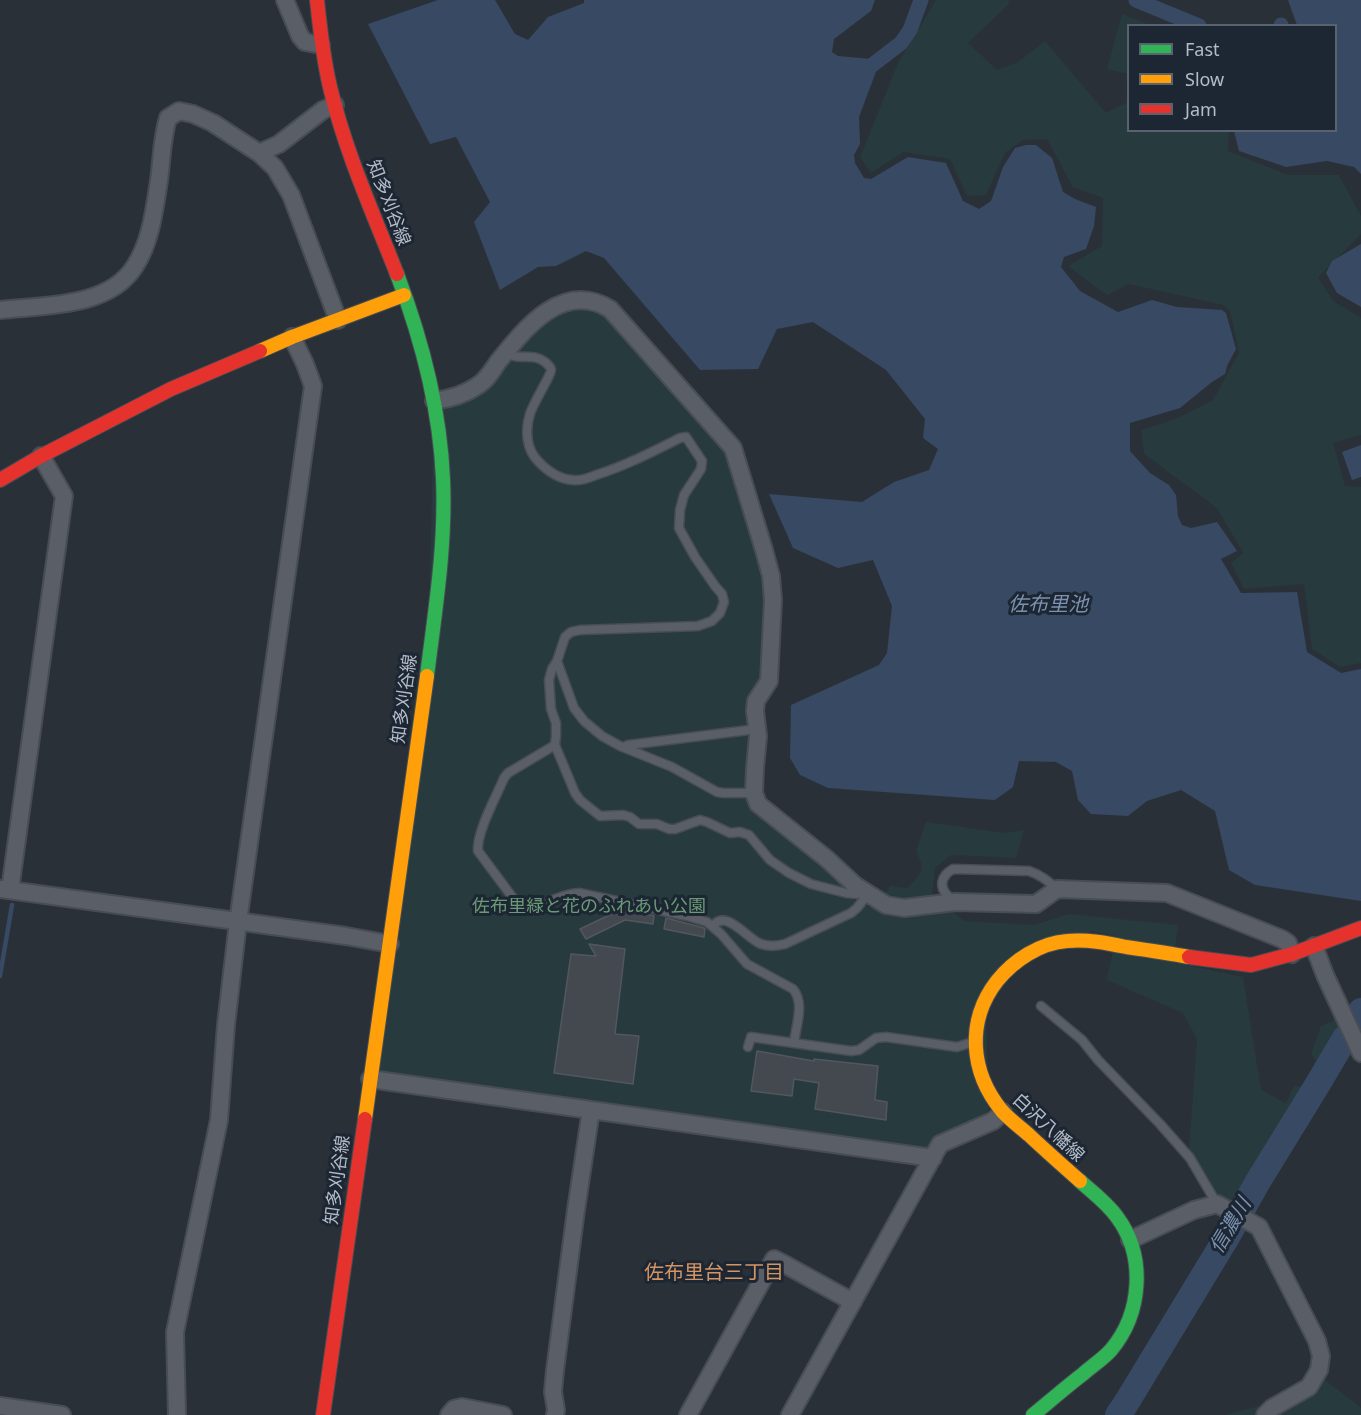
<!DOCTYPE html>
<meta charset="utf-8">
<style>
body{margin:0}
#map{position:relative;width:1361px;height:1415px;overflow:hidden;background:#2a3038;font-family:"Noto Sans",sans-serif}
canvas{display:block}
.legend{position:absolute;left:1127px;top:24px;width:210px;height:108px;box-sizing:border-box;background:#1d2633;border:2px solid #59626f;margin:0;padding:8px 10px;list-style:none;font-size:18px;color:#b4bcc9}
.legend li{display:flex;align-items:center;gap:12px;height:30px}
.legend b{width:30px;border:2px solid #59626f}
</style>
<div id="map">
<canvas width="1361" height="1415"></canvas>
<ul class="legend">
<li><b style="height:8px;background:#30b455"></b>Fast</li>
<li><b style="height:8px;background:#ff9f0a"></b>Slow</li>
<li><b style="height:8px;background:#e5322d"></b>Jam</li>
</ul>
</div>
<script>
const g = document.querySelector('canvas').getContext('2d');
g.lineJoin = 'round';
function fill(path, color) { g.fillStyle = color; g.fill(path, 'evenodd'); }
function stroke(path, color, width, dash) { g.strokeStyle = color; g.lineWidth = width; g.lineCap = dash ? 'butt' : 'round'; g.setLineDash(dash || []); g.stroke(path); }
function drawText(font, color, halo, rows, align = 'center') {
  g.font = font + ' "Noto Sans","Noto Sans JP",sans-serif'; g.lineWidth = 6; g.setLineDash([]); g.textBaseline = 'middle'; g.strokeStyle = halo; g.fillStyle = color; for (const [text, x, y, turn = 0] of rows) {
    g.save(); g.translate(x, y); g.rotate((+turn || 0) * Math.PI / 180); g.textAlign = isNaN(turn) ? turn : align; if (halo) g.strokeText(text, 0, 0); g.fillText(text, 0, 0); g.restore();
  }
}
const green = new Path2D(`
 M 936,0 L 1008,0 L 1010,3 L 968,43 L 997,70 L 1018,62 L 1045,41 L 1106,113 L 1128,102 L 1128,130 L 1229,131 L 1228,151 L 1288,175 L 1339,175 L 1361,216 L 1361,234 L 1318,277 L 1333,301 L 1361,318 L 1361,435 L 1333,443 L 1345,486 L 1361,487 L 1361,663 L 1340,667 L 1312,649 L 1304,584 L 1244,589 L 1231,563 L 1243,553 L 1217,508 L 1144,454 L 1141,430 L 1178,418 L 1213,400 L 1239,353 L 1230,311 L 1223,305 L 1129,284 L 1107,295 L 1068,266 L 1102,246 L 1103,198 L 1073,187 L 1047,139 L 1023,140 L 1005,153 L 986,195 L 967,196 L 950,159 L 903,152 L 871,173 L 860,157 L 899,61 Z
 M 1122,14 L 1150,25 L 1128,26 L 1128,74 L 1107,69 Z
 M 601,304 L 733,448 L 764,550 L 769,681 L 750,703 L 749,787 L 824,866 L 847,887 L 854,900 L 876,910 L 890,886 L 907,888 C 922,874 926,870 916,851 L 926,822 L 1005,833 L 1024,830 L 1016,858 L 951,855 L 935,868 L 932,894 L 964,921 L 1034,925 L 1069,914 L 1178,925 L 1173,962 L 1243,977 L 1261,1090 L 1286,1103 L 1294,1086 L 1313,1087 L 1322,1070 L 1311,1054 L 1321,1026 L 1335,1020 L 1347,1045 L 1294,1130 L 1240,1204 L 1219,1198 L 1189,1150 L 1197,1039 L 1183,1013 L 1107,980 L 1116,936 L 1092,931 L 985,983 L 989,1108 L 986,1116 L 936,1139 L 925,1150 L 370,1079 L 428,663 L 434,401 L 478,386 L 542,314 Z
 M 1319,1375 L 1361,1408 L 1361,1415 L 1225,1415 L 1312,1392 Z`);
const water = new Path2D(`
 M 438,0 L 495,0 L 515,34 L 528,40 L 548,17 L 584,3 L 584,0 L 875,0 L 871,11 L 834,39 L 832,52 L 838,56 L 871,59 L 877,69 L 859,117 L 860,144 L 854,155 L 855,163 L 864,178 L 871,179 L 908,157 L 946,163 L 963,201 L 979,209 L 991,201 L 1003,167 L 1015,148 L 1026,145 L 1036,145 L 1052,158 L 1063,192 L 1075,199 L 1096,207 L 1094,226 L 1086,249 L 1064,257 L 1061,267 L 1080,291 L 1118,312 L 1152,300 L 1177,307 L 1222,310 L 1226,313 L 1236,349 L 1227,366 L 1225,374 L 1212,382 L 1180,408 L 1130,423 L 1130,451 L 1150,473 L 1169,485 L 1176,495 L 1178,516 L 1182,525 L 1191,528 L 1217,522 L 1237,551 L 1221,559 L 1241,593 L 1297,592 L 1307,652 L 1341,673 L 1361,669 L 1361,901 L 1255,885 L 1229,870 L 1215,811 L 1181,790 L 1147,801 L 1128,816 L 1091,814 L 1078,800 L 1072,771 L 1056,762 L 1019,761 L 1013,787 L 995,800 L 828,788 L 800,775 L 790,758 L 791,705 L 879,665 L 887,653 L 892,606 L 873,560 L 838,568 L 793,548 L 769,494 L 862,502 L 894,482 L 929,470 L 938,449 L 923,438 L 925,419 L 886,370 L 813,322 L 777,329 L 758,369 L 700,370 L 604,258 L 586,251 L 556,266 L 538,267 L 500,290 L 474,222 L 490,202 L 456,137 L 430,144 L 368,24 Z
 M 1288,0 L 1361,0 L 1361,174 L 1354,167 L 1327,161 L 1286,167 L 1239,151 L 1234,131 L 1336,130 L 1336,26 L 1297,25 Z
 M 1361,244 L 1361,307 L 1337,293 L 1326,273 L 1332,261 Z
 M 1361,445 L 1361,477 L 1352,480 L 1342,452 Z`);
const stream = new Path2D(`
 M 0,976 L 12,905`);
const canal = new Path2D(`
 M 1136,0 L 1199,26
 M 1281,26 L 1281,25
 M 858,76 L 901,43 L 910,30 L 921,0`);
const river = new Path2D(`
 M 1357,1017 L 1361,1011
 M 1118,1415 L 1125,1405 L 1227,1237 L 1257,1183 L 1319,1082 L 1345,1038`);
const building = new Path2D(`
 M 622,909 L 654,916 L 653,924 L 625,920 L 586,939 L 580,929 Z
 M 666,918 L 704,928 L 705,929 L 704,937 L 664,929 Z
 M 589,944 L 625,949 L 615,1034 L 639,1036 L 633,1084 L 554,1073 L 571,954 L 596,956 Z
 M 757,1051 L 814,1061 L 814,1059 L 878,1066 L 875,1100 L 887,1102 L 886,1120 L 815,1109 L 819,1083 L 794,1079 L 792,1096 L 751,1091 Z`);
const lane = new Path2D(`
 M 506,353 C 518,361 532,352 545,362 C 547,364 550,366 551,369 C 552,374 532,405 530,414 C 525,430 526,449 538,461 C 548,472 559,479 573,480 C 581,481 589,478 596,475 C 625,466 652,452 680,438 L 686,437 L 702,461 L 701,469 L 684,495 L 680,510 L 679,528 L 695,557 L 715,586 L 722,594 L 724,602 L 720,613 L 712,621 L 698,626 L 580,630 L 571,632 L 565,637 L 557,661 L 574,708 L 584,721 L 602,736 L 620,746 L 672,767 L 717,792 L 723,793 L 754,793
 M 557,661 L 552,669 L 549,680 L 551,709 L 556,723 L 556,736 L 555,745 L 575,793 L 580,800 L 600,816 L 623,815 L 630,817 L 639,824 L 657,824 L 669,829 L 675,829 L 700,820 L 707,822 L 730,833 L 740,832 L 749,835 L 770,860 L 789,873 L 811,884 L 846,893 L 857,894 L 861,890
 M 555,745 L 508,773 L 504,778 C 497,795 476,833 478,851 L 516,902 C 538,914 557,893 579,893 L 687,916 L 707,922 L 721,934 L 747,964 L 793,989 C 805,1003 796,1025 794,1043
 M 624,747 L 628,745 L 757,729
 M 949,902 L 949,897 C 938,887 941,876 953,869 L 1029,871 C 1041,875 1048,881 1057,889
 M 713,926 C 726,908 747,939 761,944 C 770,947 777,946 785,944 L 851,913 L 857,908 L 868,894
 M 1041,1006 L 1082,1040 L 1098,1060 L 1160,1124 L 1190,1158 L 1217,1204
 M 748,1047 L 751,1037 L 851,1051 L 859,1050 L 876,1038 L 886,1037 L 957,1047 L 973,1042`);
const street = new Path2D(`
 M 285,0 L 300,36 L 305,42 L 321,45
 M 259,153 L 279,144 L 323,110 L 335,105
 M 0,310 C 44,305 109,308 135,266 C 150,243 154,213 158,187 C 162,164 161,141 168,118 L 179,111 L 193,114 L 213,123 L 259,153 L 275,168 L 291,195 L 338,320
 M 434,401 C 449,399 464,395 477,386 C 486,381 492,371 498,362 C 525,328 563,280 610,309 L 733,448 L 764,550 L 771,576 L 773,600 L 769,681 L 756,701 L 755,711 L 758,736 L 755,768 L 754,793 L 758,804 L 827,859 L 856,886 L 886,905 L 904,908 L 955,902 L 1036,904 L 1057,889 L 1167,893 L 1282,939 L 1288,943 L 1292,954
 M 1,889 L 346,936 L 390,944
 M 10,890 L 64,496 L 41,456
 M 1314,946 L 1325,975 L 1361,1053
 M 370,1079 L 933,1158
 M 1130,1240 L 1194,1210 L 1217,1204 L 1259,1227 L 1317,1341 L 1321,1356 L 1319,1370 L 1309,1387 L 1272,1408 L 1265,1415
 M 0,1406 L 62,1415
 M 177,1415 L 175,1332 L 219,1120 L 226,1025 L 238,922 L 313,386 L 305,364 L 292,337
 M 449,1415 L 454,1409 L 462,1407 L 503,1415
 M 555,1415 L 556,1410 L 553,1392 L 555,1370 L 576,1210 L 591,1110
 M 688,1415 L 774,1259 L 786,1265 L 853,1302
 M 790,1415 L 940,1144 L 993,1121 L 1003,1112`);
const fast = new Path2D(`
 M 397,274 C 422,340 440,408 443,479 C 446,545 435,611 427,676
 M 1033,1415 C 1050,1401 1066,1387 1083,1374 C 1092,1366 1103,1359 1111,1350 C 1142,1313 1146,1256 1117,1217 C 1107,1203 1092,1192 1080,1181`);
const slow = new Path2D(`
 M 260,351 L 292,337 L 404,295
 M 365,1119 L 427,676
 M 1080,1181 C 1063,1166 1046,1151 1029,1135 C 1020,1127 1010,1120 1002,1111 C 970,1072 966,1021 997,981 C 1014,960 1040,943 1067,941 C 1087,939 1107,943 1126,947 C 1147,950 1168,953 1189,957`);
const jam = new Path2D(`
 M 317,0 C 320,29 323,58 330,87 C 345,151 373,213 397,274
 M 0,480 L 41,456 L 171,389 L 260,351
 M 1189,957 L 1251,965 L 1292,954 L 1361,928
 M 323,1415 L 365,1119`);
const streetNames = [
 ["知多刈谷線",388,203,69],
 ["知多刈谷線",405,699,-82],
 ["白沢八幡線",1048,1128,43],
 ["知多刈谷線",338,1180,-82]
];
const parkNames = [
 ["佐布里緑と花のふれあい公園",589,907]
];
const waterNames = [
 ["佐布里池",1048,605],
 ["信濃川",1231,1226,-59]
];
const neighbourhoodNames = [
 ["佐布里台三丁目",714,1273]
];
fill(green, '#273a3e');
fill(water, '#384963');
stroke(stream, '#384963', 4.5);
stroke(canal, '#384963', 15);
stroke(river, '#384963', 26);
fill(building, '#444950');
stroke(building, '#52575f', 1.5);
stroke(lane, '#484c53', 11);
stroke(street, '#484c53', 20);
stroke(fast, '#484c53', 16);
stroke(slow, '#484c53', 16);
stroke(jam, '#484c53', 16);
stroke(lane, '#5a5e66', 8);
stroke(street, '#5a5e66', 16);
stroke(fast, '#30b455', 14);
stroke(slow, '#ff9f0a', 14);
stroke(jam, '#e5322d', 14);
drawText('18px', '#b4bcc9', '#1d2633', streetNames);
drawText('18px', '#6b9a76', '#1d2633', parkNames);
drawText('italic 20px', '#7c92b1', '#1d2633', waterNames);
drawText('20px', '#d59563', '#1d2633', neighbourhoodNames);
</script>
